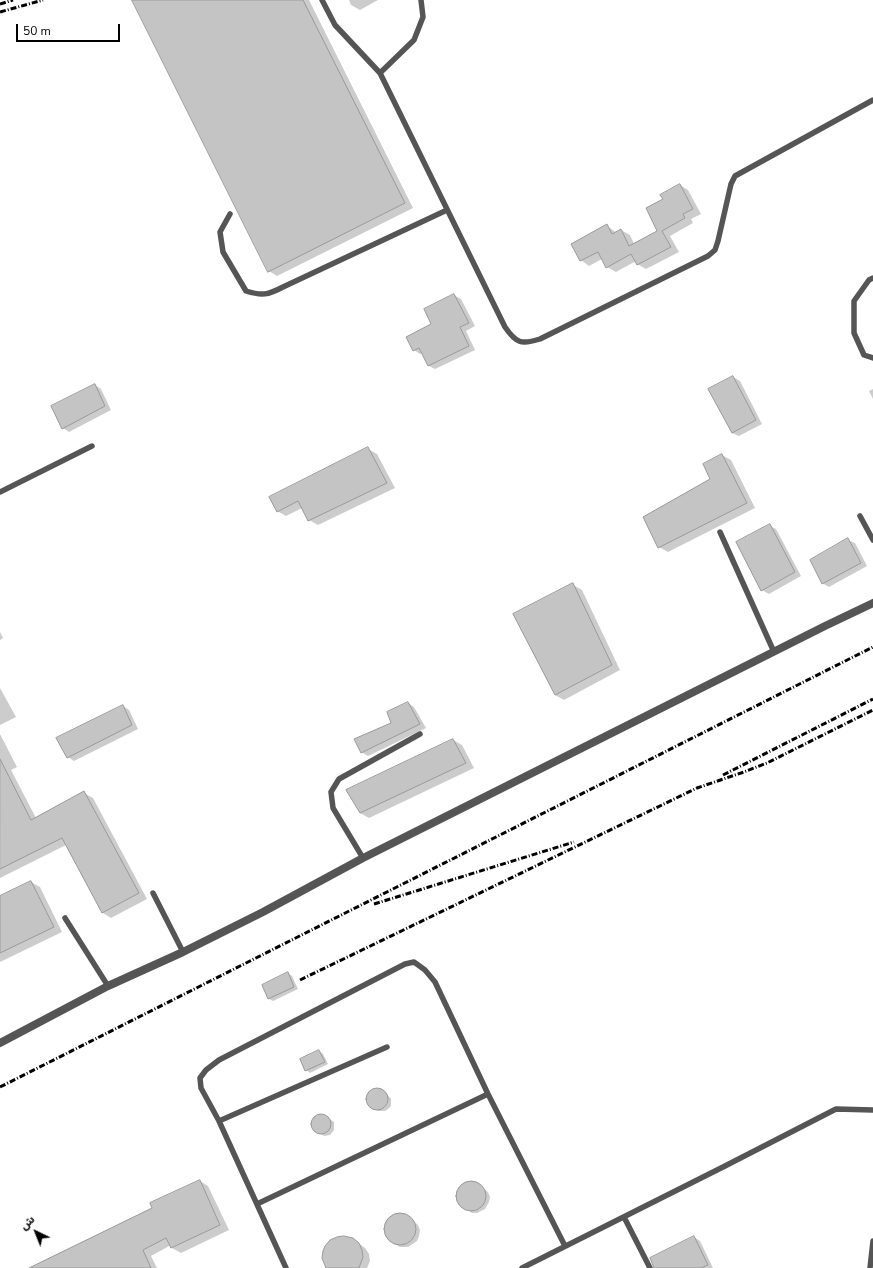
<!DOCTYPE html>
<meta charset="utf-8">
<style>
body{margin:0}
#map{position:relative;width:873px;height:1268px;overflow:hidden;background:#fff;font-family:"Nunito Sans","Noto Sans Arabic",sans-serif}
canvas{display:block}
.north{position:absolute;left:16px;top:1212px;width:40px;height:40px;-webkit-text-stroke:3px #fff;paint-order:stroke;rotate:317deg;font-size:11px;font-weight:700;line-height:16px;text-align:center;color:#000}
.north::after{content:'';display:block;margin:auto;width:14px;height:18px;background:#000;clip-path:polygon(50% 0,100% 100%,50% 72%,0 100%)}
.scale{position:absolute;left:16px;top:24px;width:104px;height:18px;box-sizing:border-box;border:2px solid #000;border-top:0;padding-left:5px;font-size:12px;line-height:14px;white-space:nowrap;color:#000;-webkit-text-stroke:3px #fff;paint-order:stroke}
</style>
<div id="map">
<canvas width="873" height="1268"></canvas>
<div class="north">ش</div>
<div class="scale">50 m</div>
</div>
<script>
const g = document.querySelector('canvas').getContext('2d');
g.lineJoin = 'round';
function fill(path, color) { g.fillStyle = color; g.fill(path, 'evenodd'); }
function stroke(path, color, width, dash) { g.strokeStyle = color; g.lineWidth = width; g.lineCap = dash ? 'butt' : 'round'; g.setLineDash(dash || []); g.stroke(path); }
const shadow = new Path2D(`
 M 133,0 L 309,0 L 413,208 L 277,276 L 269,271 Z
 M 349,0 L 378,0 L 360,10 L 351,5 Z
 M 680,185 L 688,190 L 701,214 L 691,219 L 693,223 L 670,236 L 679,252 L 646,269 L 637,264 L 636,261 L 616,272 L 607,267 L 602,259 L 589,266 L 581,260 L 607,226 L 617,233 L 621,230 L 630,235 L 634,244 L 659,231 L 664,200 Z
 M 454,295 L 461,299 L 475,326 L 466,331 L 475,350 L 435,369 L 429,366 L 423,353 L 420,354 L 414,350 Z
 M 733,377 L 740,381 L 762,424 L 739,436 L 732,433 Z
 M 95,385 L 101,389 L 111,410 L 69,432 L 63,428 Z
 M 873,389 L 873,399 L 869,391 Z
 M 368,449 L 377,454 L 395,488 L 318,525 L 309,520 L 302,508 L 286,516 L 277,511 Z
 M 722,455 L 731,460 L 755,508 L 668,552 L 659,547 L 711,479 Z
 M 770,526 L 776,529 L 801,576 L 769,594 L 762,590 Z
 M 848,540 L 855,543 L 867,566 L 829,587 L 822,583 Z
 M 573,585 L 582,590 L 620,670 L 564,700 L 555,695 Z
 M 0,632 L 3,638 L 0,640 Z
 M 0,688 L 16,717 L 0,725 Z
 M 408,703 L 414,707 L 426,728 L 368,756 L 361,752 L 392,724 Z
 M 123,706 L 129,710 L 138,729 L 74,761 L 68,757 Z
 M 0,734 L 17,767 L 11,770 L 36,818 L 84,793 L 93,798 L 147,899 L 111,918 L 103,913 L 66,845 L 0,878 Z
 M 453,740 L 462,745 L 474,768 L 369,818 L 360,813 Z
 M 31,882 L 40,887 L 62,932 L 0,962 L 0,897 Z
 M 288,973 L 292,976 L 298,989 L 273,1001 L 269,999 L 263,985 Z
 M 319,1051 L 323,1054 L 328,1064 L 310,1073 L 306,1070 Z
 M 375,1090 L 382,1090 L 386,1093 L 391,1099 L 391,1106 L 388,1109 L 385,1111 L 378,1111 L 368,1103 L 368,1096 Z
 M 324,1115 L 334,1122 L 334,1130 L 330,1135 L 324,1136 L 313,1129 L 312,1122 L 317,1116 Z
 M 200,1181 L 208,1186 L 229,1230 L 181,1253 L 172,1248 L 171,1245 L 151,1256 L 157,1268 L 31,1268 L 154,1208 Z
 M 471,1182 L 481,1186 L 488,1192 L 490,1197 L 489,1202 L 485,1209 L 477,1213 L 472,1213 L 468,1210 L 461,1206 L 458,1202 L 457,1194 L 459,1188 L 463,1185 Z
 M 401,1214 L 410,1218 L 418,1225 L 420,1230 L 419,1236 L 417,1241 L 408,1247 L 400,1247 L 390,1241 L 386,1237 L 384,1230 L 387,1220 L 393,1215 Z
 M 694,1237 L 700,1241 L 713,1268 L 656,1268 Z
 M 353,1239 L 365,1248 L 369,1254 L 370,1261 L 367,1268 L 327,1268 Z`);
const building = new Path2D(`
 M 132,0 L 303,0 L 405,203 L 268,272 Z
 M 680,184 L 693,209 L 683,214 L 685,218 L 662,231 L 671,247 L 637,265 L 631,254 L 606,268 L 598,252 L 580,261 L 571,244 L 607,224 L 612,234 L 621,229 L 629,246 L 657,231 L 646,208 L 663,199 L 660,195 Z
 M 454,294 L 469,323 L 460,327 L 469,346 L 428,366 L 419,348 L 413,351 L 406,337 L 431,324 L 424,309 Z
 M 733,376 L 756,420 L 732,433 L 708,389 Z
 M 95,384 L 105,406 L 62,429 L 51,406 Z
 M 368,447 L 387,483 L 308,521 L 298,501 L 277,512 L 269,497 Z
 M 722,454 L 747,503 L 658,548 L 643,517 L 710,479 L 703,464 Z
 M 770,524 L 795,572 L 761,591 L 736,542 Z
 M 848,538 L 861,563 L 822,584 L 810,560 Z
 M 573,583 L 612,665 L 555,695 L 513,614 Z
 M 408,702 L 420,724 L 361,753 L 354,739 L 391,723 L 387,712 Z
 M 123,705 L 132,725 L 67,758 L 56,738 Z
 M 453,739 L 466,763 L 360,813 L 346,790 Z
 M 0,759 L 31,820 L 84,791 L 139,893 L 102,913 L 62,838 L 0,869 Z
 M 31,881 L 54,927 L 0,953 L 0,896 Z
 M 288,972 L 294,987 L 268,999 L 262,985 Z
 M 319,1050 L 325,1062 L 305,1071 L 300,1059 Z
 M366 1099a11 11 0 1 1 22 0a11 11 0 1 1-22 0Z
 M311 1124a10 10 0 1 1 20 0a10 10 0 1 1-20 0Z
 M 200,1180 L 220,1225 L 171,1248 L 166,1238 L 143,1250 L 151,1268 L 29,1268 L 152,1208 L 150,1203 Z
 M456 1196a15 15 0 1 1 30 0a15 15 0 1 1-30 0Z
 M384 1229a16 16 0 1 1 32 0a16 16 0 1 1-32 0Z
 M 344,1236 L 353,1238 L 359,1243 L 362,1250 L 363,1257 L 359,1268 L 326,1268 L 322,1258 L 323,1251 L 325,1246 L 330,1240 L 337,1237 Z
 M 694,1236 L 708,1265 L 701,1268 L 654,1268 L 650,1258 Z`);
const lane = new Path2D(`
 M 322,0 L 335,25 L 380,73
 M 421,0 L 423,17 L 414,40 L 380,73 L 505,327 C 516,343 521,345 540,339 L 708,256 L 715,250 L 718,241 L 731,184 L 735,176 L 873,100
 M 230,214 L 220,232 L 223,252 L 246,291 C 262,296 268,295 283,287 L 447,210
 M 873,278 L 869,280 L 854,301 L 854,333 L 864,355 L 873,358
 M 0,492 L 92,446
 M 860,516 L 873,540
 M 720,532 L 774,652
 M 363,858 L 333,808 L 331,792 L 339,779 L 420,734
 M 153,893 L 183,952
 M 65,918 L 108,986
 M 219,1121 L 387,1047
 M 257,1204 L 488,1094
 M 624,1217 L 650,1268
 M 286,1268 L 219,1121 L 201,1088 L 200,1078 L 206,1070 L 219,1060 L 405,964 L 414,962 L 425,970 L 435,982 L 488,1094 L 565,1246
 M 522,1268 L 725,1166 L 836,1109 L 873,1110
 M 870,1268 L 873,1241`);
const street = new Path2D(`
 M 0,1043 L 108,986 L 183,952 L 263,912 L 363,858 L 825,626 L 873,603`);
const rail = new Path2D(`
 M 0,4 L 13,0
 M 0,12 L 43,0
 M 723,775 L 873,699
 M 374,904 L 574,842
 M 300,980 L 697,788 L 741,773 L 767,763 L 873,710
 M 0,1087 L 873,647`);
fill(shadow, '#0003');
fill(building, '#c4c4c4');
stroke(building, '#999', 1);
stroke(lane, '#555', 5.5);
stroke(street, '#555', 8);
stroke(rail, '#000', 3, [6, 2, 1, 2]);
</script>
